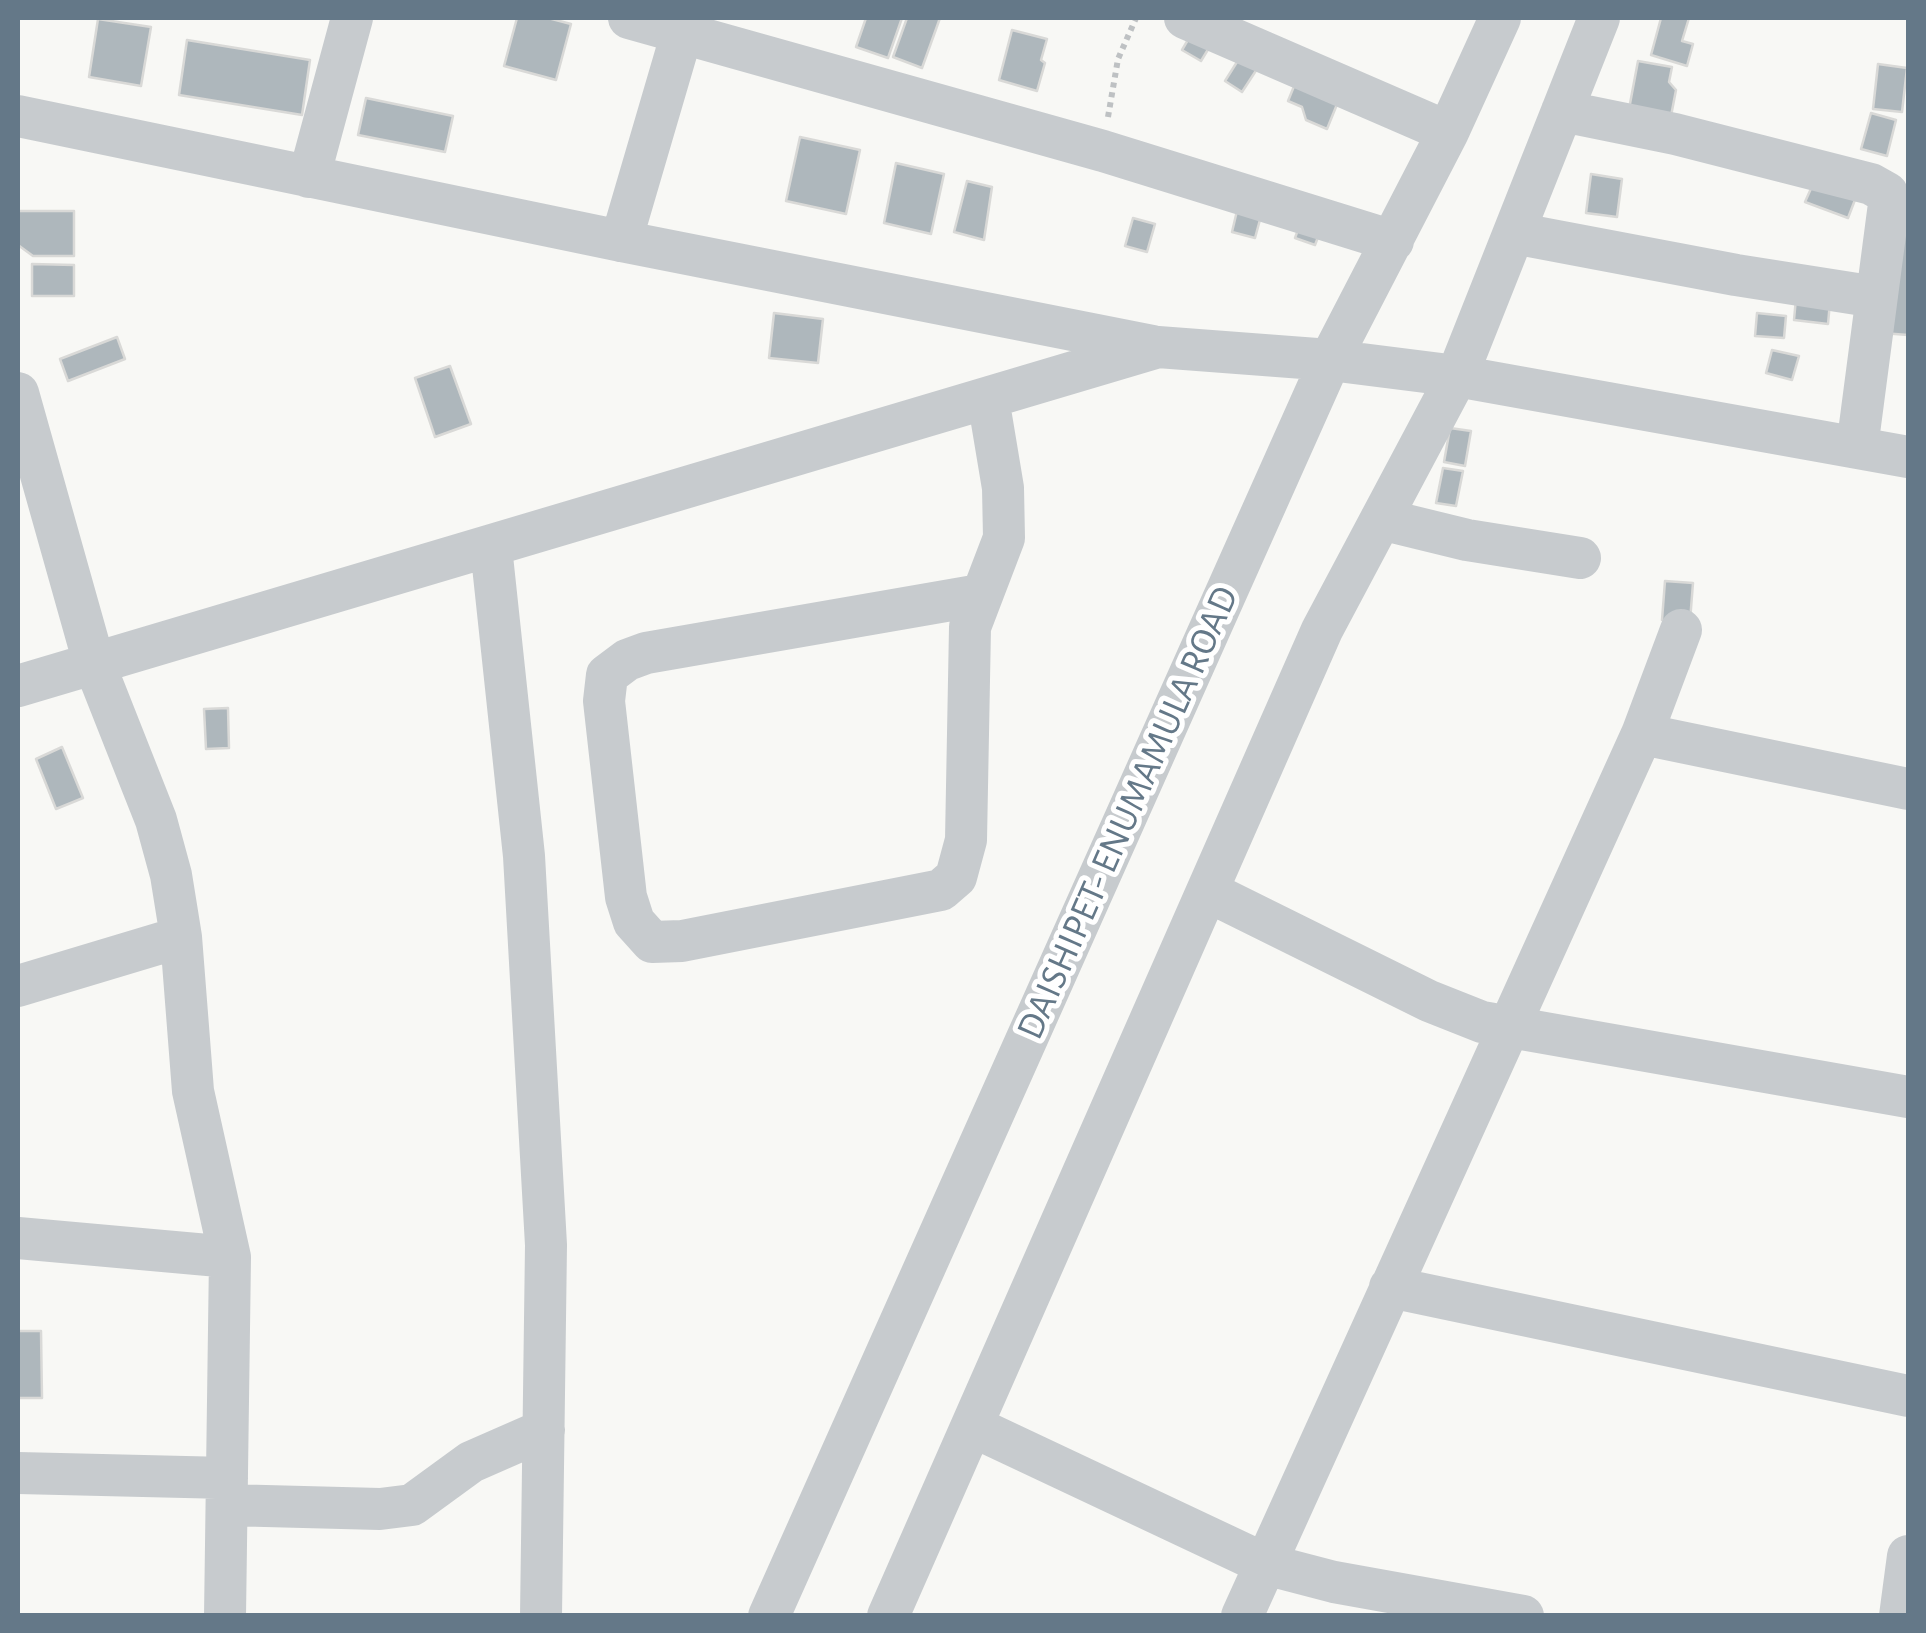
<!DOCTYPE html>
<style>
body{margin:0}
#map{position:relative;width:1926px;height:1633px;overflow:hidden;background:#f8f8f5;font-family:"Alegreya Sans",sans-serif}
canvas{display:block}
.frame{position:absolute;inset:0;border:20px solid #647888;pointer-events:none}
</style>
<div id="map">
<canvas width="1926" height="1633"></canvas>
<div class="frame"></div>
</div>
<script>
const g = document.querySelector('canvas').getContext('2d');
g.lineJoin = 'round';
function fill(path, color) { g.fillStyle = color; g.fill(path, 'evenodd'); }
function stroke(path, color, width, dash) { g.strokeStyle = color; g.lineWidth = width; g.lineCap = dash ? 'butt' : 'round'; g.setLineDash(dash || []); g.stroke(path); }
function drawText(font, color, halo, rows, align = 'center') {
  g.font = font + ' "Alegreya Sans",sans-serif'; g.lineWidth = 10; g.setLineDash([]); g.textBaseline = 'middle'; g.strokeStyle = halo; g.fillStyle = color; for (const [text, x, y, turn = 0] of rows) {
    g.save(); g.translate(x, y); g.rotate((+turn || 0) * Math.PI / 180); g.textAlign = isNaN(turn) ? turn : align; if (halo) g.strokeText(text, 0, 0); g.fillText(text, 0, 0); g.restore();
  }
}
const building = new Path2D(`
 M 517,18 L 548,18 L 571,24 L 556,80 L 504,66 Z
 M 866,18 L 902,18 L 888,58 L 856,47 Z
 M 907,18 L 940,18 L 922,68 L 893,57 Z
 M 1661,18 L 1689,18 L 1682,41 L 1693,44 L 1687,66 L 1651,55 Z
 M 98,19 L 151,27 L 141,86 L 89,77 Z
 M 1196,26 L 1215,38 L 1201,61 L 1182,50 Z
 M 1012,30 L 1047,39 L 1041,60 L 1045,63 L 1037,91 L 999,80 Z
 M 187,40 L 310,60 L 302,115 L 179,95 Z
 M 1242,54 L 1259,66 L 1242,92 L 1225,81 Z
 M 1638,61 L 1672,67 L 1669,82 L 1676,90 L 1671,116 L 1629,109 Z
 M 1878,64 L 1907,68 L 1902,112 L 1873,109 Z
 M 1299,74 L 1342,92 L 1327,129 L 1306,120 L 1302,107 L 1288,101 Z
 M 366,98 L 453,116 L 445,152 L 358,135 Z
 M 1871,113 L 1896,120 L 1887,156 L 1861,149 Z
 M 800,137 L 860,150 L 846,214 L 786,201 Z
 M 896,163 L 944,174 L 931,234 L 884,223 Z
 M 1591,174 L 1622,179 L 1617,217 L 1586,213 Z
 M 1817,175 L 1858,192 L 1848,218 L 1805,202 Z
 M 967,181 L 992,187 L 984,240 L 954,232 Z
 M 1240,198 L 1264,205 L 1255,238 L 1232,232 Z
 M 18,211 L 74,211 L 74,256 L 33,256 L 18,245 Z
 M 1303,216 L 1323,224 L 1315,245 L 1295,238 Z
 M 1133,218 L 1155,224 L 1147,252 L 1125,246 Z
 M 1890,233 L 1908,234 L 1908,335 L 1882,333 Z
 M 32,264 L 74,265 L 74,296 L 32,296 Z
 M 1796,298 L 1830,302 L 1828,324 L 1794,320 Z
 M 774,313 L 823,319 L 818,363 L 769,358 Z
 M 1757,313 L 1786,316 L 1784,338 L 1755,336 Z
 M 117,337 L 125,359 L 68,381 L 60,359 Z
 M 1772,350 L 1799,356 L 1792,380 L 1766,373 Z
 M 450,366 L 471,424 L 435,437 L 415,378 Z
 M 1450,428 L 1471,431 L 1465,466 L 1444,462 Z
 M 1443,468 L 1463,471 L 1456,506 L 1436,503 Z
 M 1665,581 L 1693,583 L 1690,621 L 1662,620 Z
 M 228,708 L 229,748 L 206,749 L 204,709 Z
 M 62,747 L 83,798 L 56,809 L 36,759 Z
 M 18,1331 L 41,1331 L 42,1398 L 18,1398 Z`);
const path = new Path2D(`
 M 1108,117 L 1118,59 L 1136,18`);
const minor = new Path2D(`
 M 629,18 L 1103,151 L 1393,241
 M 1185,18 L 1448,132
 M 1562,111 L 1675,134 L 1871,184 L 1887,193 L 1889,204 L 1857,448
 M 18,116 L 621,241 L 1153,346
 M 309,177 L 352,18
 M 1514,233 L 1736,275 L 1876,297
 M 621,241 L 682,33
 M 18,393 L 94,663 L 156,820 L 171,875 L 181,937 L 193,1091 L 230,1257
 M 1381,519 L 1467,540 L 1580,558
 M 491,547 L 524,856 L 546,1245 L 541,1616
 M 980,595 L 646,653 L 627,660 L 607,675 L 604,701 L 626,897 L 634,922 L 652,942 L 682,941 L 941,890 L 956,877 L 966,840 L 970,627 L 1004,538 L 1003,488 L 988,398
 M 18,686 L 1158,347 L 1330,360 L 1457,376 L 1908,457
 M 1642,734 L 1908,789
 M 1207,891 L 1429,1001 L 1482,1022 L 1908,1097
 M 18,986 L 181,937
 M 18,1238 L 230,1257 L 225,1616
 M 1390,1287 L 1908,1396
 M 972,1426 L 1265,1564 L 1334,1582 L 1523,1616
 M 18,1473 L 227,1478
 M 227,1505 L 380,1509 L 412,1505 L 471,1462 L 544,1430
 M 769,1616 L 1330,360 L 1448,132 L 1500,18
 M 888,1616 L 1322,630 L 1457,376 L 1599,18
 M 1242,1616 L 1642,734 L 1681,630
 M 1900,1616 L 1908,1556`);
const streetNames = [
 ["DAISHIPET- ENUMAMULA ROAD",1128,813,-66]
];
fill(building, '#aeb7bc');
stroke(building, '#d9d9d7', 2.5);
stroke(path, '#bec1c3', 6, [5, 5]);
stroke(minor, '#c7cbce', 42);
drawText('38px', '#647888', '#fff', streetNames);
</script>
